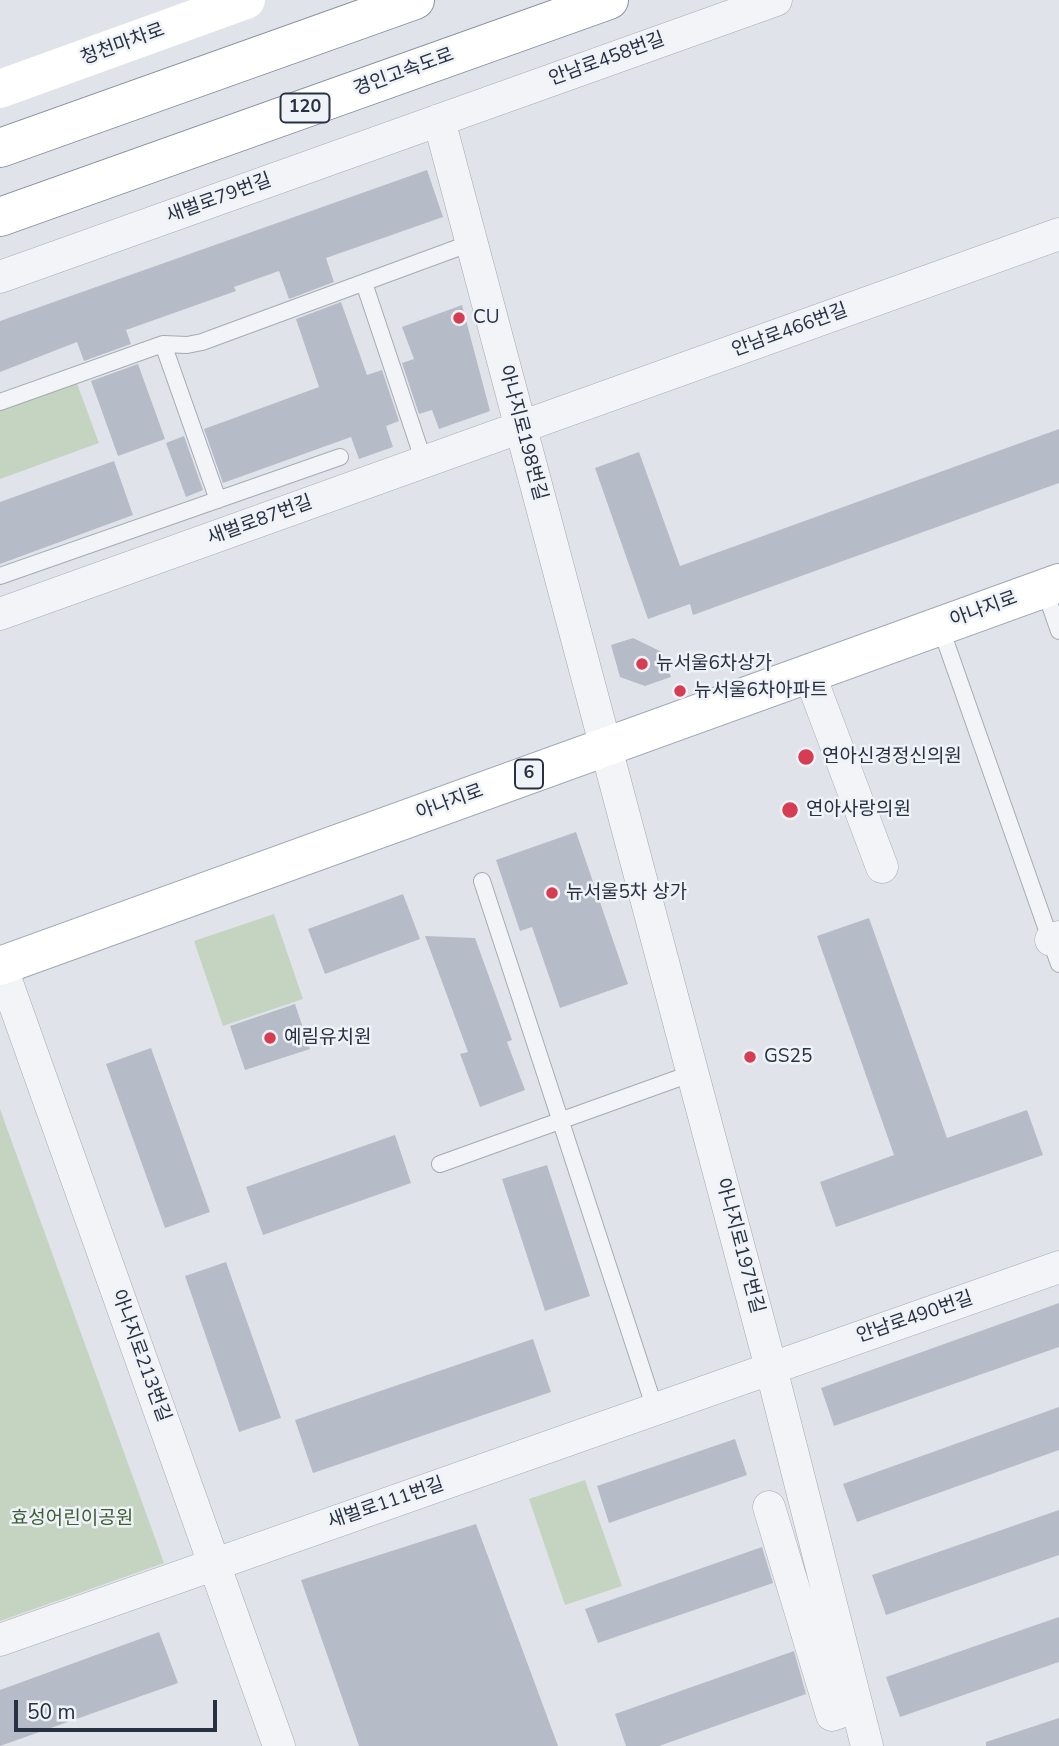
<!DOCTYPE html>
<meta charset="utf-8">
<style>
body{margin:0}
#map{position:relative;width:1059px;height:1746px;overflow:hidden;background:#e0e3ea;font-family:"Nunito Sans",sans-serif}
canvas{display:block}
.scale{position:absolute;left:14px;top:1700px;width:203px;height:32px;box-sizing:border-box;border:4px solid #273142;border-top:0;padding-left:9px;font-size:21px;line-height:24px;white-space:nowrap;color:#273142;-webkit-text-stroke:5px #eff2f7;paint-order:stroke}
</style>
<div id="map">
<canvas width="1059" height="1746"></canvas>
<div class="scale">50 m</div>
</div>
<script>
const g = document.querySelector('canvas').getContext('2d');
g.lineJoin = 'round';
function fill(path, color) { g.fillStyle = color; g.fill(path, 'evenodd'); }
function stroke(path, color, width, dash) { g.strokeStyle = color; g.lineWidth = width; g.lineCap = dash ? 'butt' : 'round'; g.setLineDash(dash || []); g.stroke(path); }
function drawText(font, color, halo, rows, align = 'center') {
  g.font = font + ' "Nunito Sans","Noto Sans KR",sans-serif'; g.lineWidth = 5; g.setLineDash([]); g.textBaseline = 'middle'; g.strokeStyle = halo; g.fillStyle = color; for (const [text, x, y, turn = 0] of rows) {
    g.save(); g.translate(x, y); g.rotate((+turn || 0) * Math.PI / 180); g.textAlign = isNaN(turn) ? turn : align; if (halo) g.strokeText(text, 0, 0); g.fillText(text, 0, 0); g.restore();
  }
}
const green = new Path2D(`
 M 76,381 L 99,443 L 0,479 L 0,409 Z
 M 274,914 L 303,999 L 223,1026 L 194,941 Z
 M 0,1109 L 164,1563 L 0,1621 Z
 M 585,1480 L 622,1586 L 565,1605 L 529,1499 Z`);
const building = new Path2D(`
 M 427,170 L 443,217 L 326,258 L 334,282 L 289,299 L 279,271 L 234,287 L 236,291 L 126,330 L 131,344 L 84,361 L 77,342 L 0,372 L 0,321 Z
 M 341,302 L 367,375 L 382,370 L 399,421 L 386,426 L 393,447 L 359,459 L 351,437 L 223,483 L 204,429 L 319,387 L 296,319 Z
 M 462,305 L 490,411 L 439,429 L 432,410 L 419,414 L 402,363 L 414,359 L 402,327 Z
 M 138,364 L 165,439 L 118,456 L 91,381 Z
 M 1059,429 L 1059,483 L 693,615 L 690,604 L 648,619 L 595,468 L 639,452 L 680,566 Z
 M 184,436 L 203,490 L 186,497 L 166,443 Z
 M 114,461 L 133,515 L 0,564 L 0,502 Z
 M 633,638 L 662,652 L 671,677 L 645,686 L 620,677 L 611,645 Z
 M 576,832 L 628,984 L 560,1008 L 532,927 L 520,931 L 496,860 Z
 M 403,894 L 420,939 L 325,974 L 308,929 Z
 M 869,918 L 947,1138 L 1027,1110 L 1043,1155 L 836,1227 L 820,1182 L 894,1155 L 817,936 Z
 M 425,936 L 475,938 L 512,1040 L 507,1042 L 525,1090 L 480,1107 L 460,1054 L 468,1052 Z
 M 295,1004 L 310,1049 L 245,1070 L 230,1026 Z
 M 151,1048 L 210,1212 L 165,1228 L 106,1064 Z
 M 395,1135 L 411,1183 L 263,1235 L 246,1187 Z
 M 547,1165 L 590,1296 L 545,1311 L 502,1179 Z
 M 226,1262 L 281,1418 L 239,1432 L 185,1276 Z
 M 1059,1303 L 1059,1347 L 834,1426 L 821,1388 Z
 M 533,1339 L 551,1392 L 313,1473 L 295,1420 Z
 M 1059,1407 L 1059,1450 L 857,1522 L 843,1484 Z
 M 735,1439 L 747,1475 L 609,1523 L 597,1486 Z
 M 1059,1510 L 1059,1555 L 886,1615 L 872,1575 Z
 M 476,1524 L 558,1746 L 359,1746 L 301,1580 Z
 M 762,1547 L 773,1583 L 598,1643 L 585,1609 Z
 M 1059,1617 L 1059,1662 L 900,1717 L 886,1677 Z
 M 159,1632 L 178,1683 L 0,1746 L 0,1690 Z
 M 794,1651 L 806,1694 L 659,1746 L 626,1746 L 615,1714 Z
 M 1059,1718 L 1059,1746 L 986,1746 L 986,1742 Z`);
const lane = new Path2D(`
 M 364,283 L 424,462
 M 163,344 L 218,500
 M 0,402 L 163,344 L 187,345 L 202,342 L 471,243
 M 0,576 L 340,457
 M 1044,588 L 1059,631
 M 940,626 L 1059,964
 M 482,881 L 655,1409
 M 440,1164 L 693,1073`);
const street = new Path2D(`
 M 439,120 L 771,1368 L 867,1746
 M 0,277 L 776,0
 M 0,614 L 1059,234
 M 809,673 L 882,867
 M 1051,940 L 1059,937
 M 1,966 L 279,1746
 M 769,1507 L 832,1715 L 857,1706
 M 0,1640 L 1059,1267`);
const secondary = new Path2D(`
 M 0,89 L 246,0`);
const primary = new Path2D(`
 M 0,966 L 1059,583`);
const highway = new Path2D(`
 M 0,148 L 415,0
 M 0,217 L 609,0`);
const markers = [
 [459,318,7,"#d63d52"],
 [642,664,7,"#d63d52"],
 [680,691,7,"#d63d52"],
 [806,757,9,"#d63d52"],
 [790,810,9,"#d63d52"],
 [552,893,7,"#d63d52"],
 [270,1038,7,"#d63d52"],
 [750,1057,7,"#d63d52"]
];
const shields = [
 [305,108,49],
 [529,774,28]
];
const shieldNames = [
 ["120",305,108],
 ["6",529,774]
];
const streetNames = [
 ["청천마차로",123,45,-20],
 ["안남로458번길",607,60,-20],
 ["경인고속도로",404,73,-20],
 ["새벌로79번길",219,199,-20],
 ["안남로466번길",790,331,-20],
 ["아나지로198번길",522,433,75],
 ["새벌로87번길",260,521,-20],
 ["아나지로",984,610,-20],
 ["아나지로",450,803,-20],
 ["아나지로197번길",739,1246,75],
 ["안남로490번길",915,1318,-19],
 ["아나지로213번길",140,1356,70],
 ["새벌로111번길",386,1504,-19]
];
const poiNames = [
 ["CU",473,318],
 ["뉴서울6차상가",656,664],
 ["뉴서울6차아파트",694,691],
 ["연아신경정신의원",822,757],
 ["연아사랑의원",806,810],
 ["뉴서울5차 상가",566,893],
 ["예림유치원",284,1038],
 ["GS25",764,1057]
];
const parkNames = [
 ["효성어린이공원",72,1519]
];
fill(green, '#c5d4c0');
fill(building, '#b6bcc7');
stroke(lane, '#a5aab4', 18);
stroke(street, '#a5aab4', 33);
stroke(primary, '#9ea7b6', 40);
stroke(highway, '#8690a1', 40);
stroke(lane, '#f3f4f8', 16);
stroke(street, '#f3f4f8', 32);
stroke(secondary, '#fff', 38);
stroke(primary, '#fff', 38);
stroke(highway, '#fff', 38);
for (const [x, y, r, color] of markers) { const dot = new Path2D(); dot.arc(x, y, r, 0, 2 * Math.PI); g.fillStyle = color; g.fill(dot); stroke(dot, '#eff2f7', 2.5); }
for (const [x, y, w] of shields) { const box = new Path2D(); box.roundRect(x - w / 2, y - 14.5, w, 29, 5); g.fillStyle = '#eff2f7'; g.fill(box); stroke(box, '#273142', 2); }
drawText('bold 18px', '#273142', null, shieldNames);
drawText('19px', '#273142', '#eff2f7', streetNames);
drawText('19px', '#273142', '#eff2f7', poiNames, 'left');
drawText('19px', '#3b5e34', '#eff2f7', parkNames);
</script>
